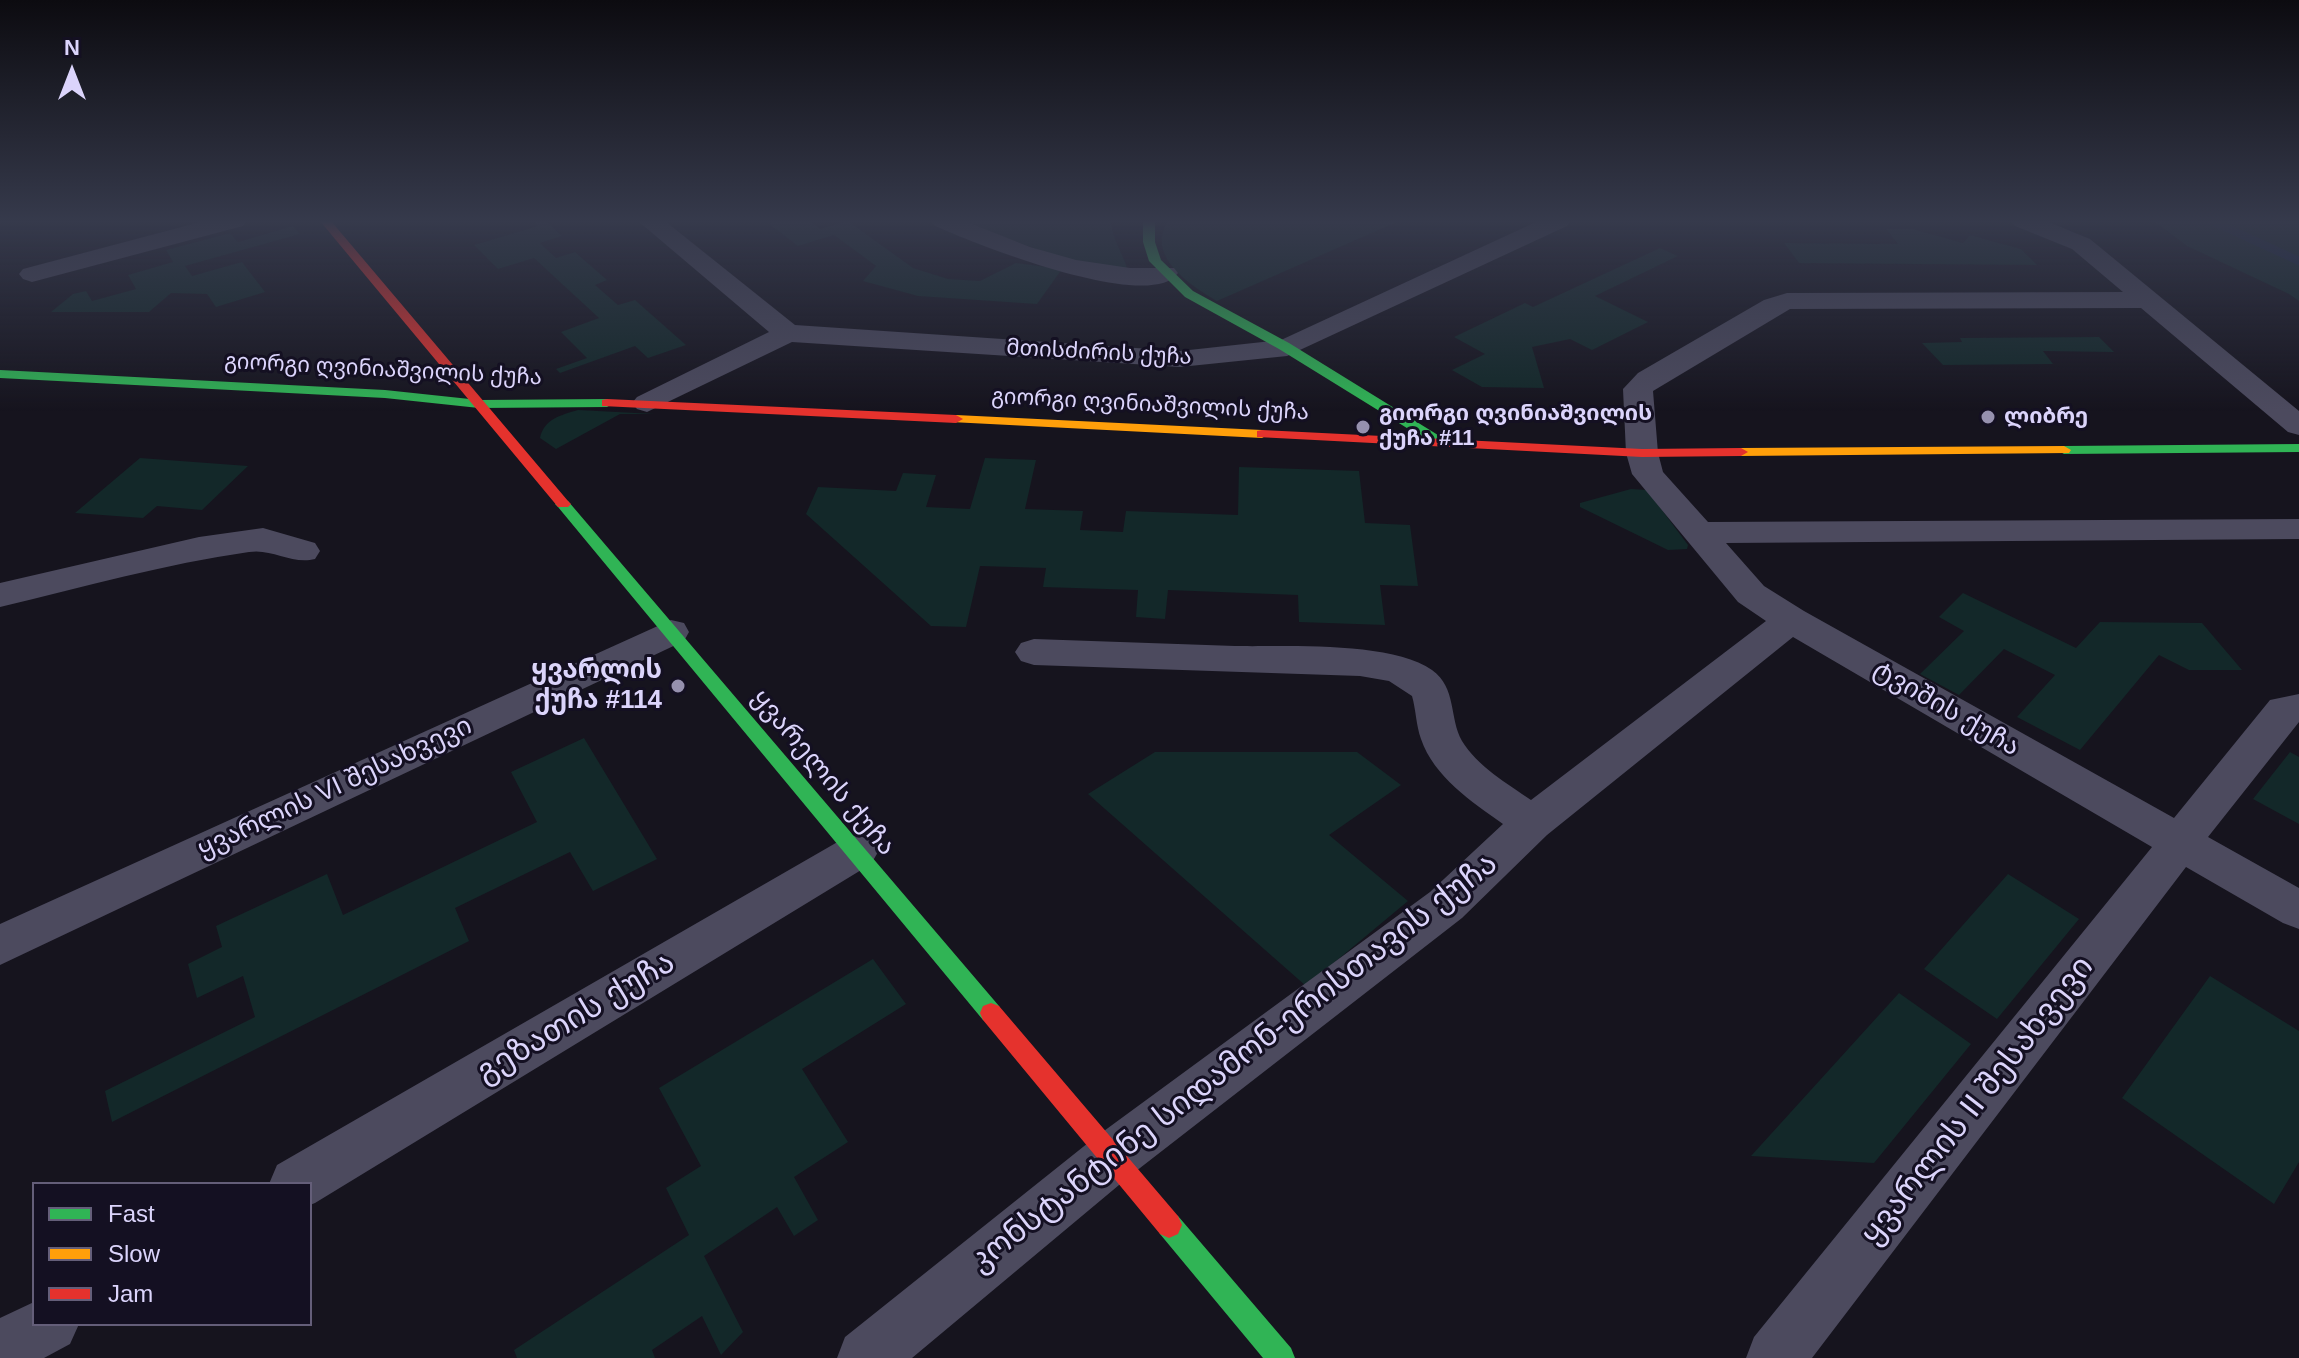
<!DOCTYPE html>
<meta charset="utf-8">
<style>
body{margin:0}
#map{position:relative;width:2299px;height:1358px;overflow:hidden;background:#16141e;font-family:Helvetica,sans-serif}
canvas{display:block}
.legend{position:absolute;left:32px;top:1182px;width:280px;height:144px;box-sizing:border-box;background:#141022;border:2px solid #645e79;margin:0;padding:10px 14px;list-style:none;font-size:24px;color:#dbd4fb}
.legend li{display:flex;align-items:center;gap:16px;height:40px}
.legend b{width:40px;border:2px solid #645e79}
.north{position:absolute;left:32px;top:32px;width:80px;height:80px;-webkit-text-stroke:6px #141022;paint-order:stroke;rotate:0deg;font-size:22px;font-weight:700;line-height:32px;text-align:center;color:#dbd4fb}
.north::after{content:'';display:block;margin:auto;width:28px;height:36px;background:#dbd4fb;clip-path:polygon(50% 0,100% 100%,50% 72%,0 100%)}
</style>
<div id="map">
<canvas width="2299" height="1358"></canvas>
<ul class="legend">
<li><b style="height:10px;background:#30b455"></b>Fast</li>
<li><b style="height:10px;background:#ff9f0a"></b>Slow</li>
<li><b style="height:10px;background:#e5322d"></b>Jam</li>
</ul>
<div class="north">N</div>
</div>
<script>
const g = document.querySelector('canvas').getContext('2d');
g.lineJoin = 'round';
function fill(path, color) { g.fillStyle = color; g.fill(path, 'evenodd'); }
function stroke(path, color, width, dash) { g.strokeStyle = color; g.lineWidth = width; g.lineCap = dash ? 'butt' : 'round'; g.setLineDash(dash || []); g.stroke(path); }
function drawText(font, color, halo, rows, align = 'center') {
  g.font = font + ' Helvetica,"Noto Sans Georgian",sans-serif'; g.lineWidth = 6; g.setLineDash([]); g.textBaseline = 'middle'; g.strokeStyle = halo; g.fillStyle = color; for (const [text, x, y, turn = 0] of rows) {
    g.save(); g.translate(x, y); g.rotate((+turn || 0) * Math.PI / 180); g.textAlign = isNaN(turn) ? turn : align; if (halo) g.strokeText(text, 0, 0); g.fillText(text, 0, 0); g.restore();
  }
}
const green = new Path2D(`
 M 533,221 L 546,221 L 562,236 L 540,243 L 556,258 L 575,252 L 607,280 L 595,285 L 618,305 L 635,300 L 686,345 L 648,358 L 635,346 L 560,373 L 556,369 L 587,358 L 561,332 L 599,318 L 534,258 L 498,269 L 474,245 L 538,226 Z
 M 777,221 L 810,221 L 820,229 L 848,221 L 913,268 L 948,279 L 980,281 L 1016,263 L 1062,269 L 1037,304 L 918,296 L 863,281 L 876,266 L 834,235 L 798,246 L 769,224 Z
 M 967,221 L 1111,221 C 1112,238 1122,252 1127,268 C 1082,269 1008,240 967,221 Z
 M 1168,221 L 1399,221 L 1217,301 C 1190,285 1145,256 1168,221 Z
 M 2154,221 L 2293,221 L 2299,224 L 2299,301 L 2289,294 L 2187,246 Z
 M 293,226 L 300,234 L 185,266 L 192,276 L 242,262 L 265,292 L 216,307 L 207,294 L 171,293 L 149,312 L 51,312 L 73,294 L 86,291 L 92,301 L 136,289 L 128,275 L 173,262 L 166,250 L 230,233 L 238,242 Z
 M 1886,229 L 1913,229 L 1963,243 L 1970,235 L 2021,249 L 2037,265 L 1799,263 L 1784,243 L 1898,244 Z
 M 1660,248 L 1678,256 L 1595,296 L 1648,322 L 1592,350 L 1570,339 L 1532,347 L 1544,388 L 1482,387 L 1452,370 L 1485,354 L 1454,337 L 1525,303 L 1533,307 Z
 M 2099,337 L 2114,352 L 2043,351 L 2053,364 L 1943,365 L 1922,343 L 1962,342 L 1960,338 Z
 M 578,410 L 655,414 L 620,414 L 556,449 L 540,438 C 544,419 561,415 578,410 Z
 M 140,458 L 248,466 L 202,510 L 157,506 L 143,518 L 75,513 Z
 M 985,458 L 1036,460 L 1025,509 L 1083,511 L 1080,530 L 1123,532 L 1126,511 L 1238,515 L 1239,467 L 1359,471 L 1365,523 L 1410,525 L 1418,586 L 1380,585 L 1385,625 L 1299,622 L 1298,595 L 1168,590 L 1165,619 L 1136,617 L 1138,590 L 1043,587 L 1046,568 L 980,566 L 966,627 L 931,626 L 806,514 L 818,487 L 896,491 L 903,473 L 936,475 L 926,507 L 970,509 Z
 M 1631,489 L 1647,490 L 1688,545 L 1687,549 L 1668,550 L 1580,507 L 1580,503 Z
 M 1963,593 L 2076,648 L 2100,622 L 2202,623 L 2242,670 L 2189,670 L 2159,655 L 2080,750 L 2017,717 L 2055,675 L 2004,649 L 1959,695 L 1920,674 L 1964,631 L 1939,617 Z
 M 584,738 L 657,859 L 593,891 L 570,852 L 455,908 L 469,941 L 112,1122 L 105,1091 L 255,1017 L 243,976 L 197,998 L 188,964 L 222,947 L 216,926 L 327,874 L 343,915 L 537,822 L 511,772 Z
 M 1155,752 L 1357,752 L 1401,785 L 1329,835 L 1408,901 L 1306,986 L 1088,794 Z
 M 2290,752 L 2299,757 L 2299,824 L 2253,799 Z
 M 2008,874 L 2079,919 L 1997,1019 L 1924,969 Z
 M 873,959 L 906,1004 L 802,1069 L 848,1142 L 794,1177 L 818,1220 L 794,1236 L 777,1207 L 704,1256 L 743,1332 L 721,1355 L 702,1316 L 652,1350 L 655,1358 L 517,1358 L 514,1350 L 689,1235 L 666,1188 L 701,1166 L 659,1088 Z
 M 2210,976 L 2299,1031 L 2299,1162 L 2274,1204 L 2122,1098 Z
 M 1899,993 L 1971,1044 L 1874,1163 L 1751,1156 Z`);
const stream = new Path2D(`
 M 2212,221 L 2299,261`);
const street = new Path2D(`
 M 204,221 L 246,221 L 243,226 L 32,282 L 23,279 L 19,274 L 23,269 Z
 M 638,221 L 665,221 L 795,325 L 1180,351 L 1281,340 L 1538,221 L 1570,221 L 1567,226 L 1287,356 L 1180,367 L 792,342 L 647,412 L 637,409 L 632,403 L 637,397 L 769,332 Z
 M 932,221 L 965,221 L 1030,247 L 1076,260 L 1130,268 L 1174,268 L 1178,273 C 1150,314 973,243 935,226 Z
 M 2012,221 L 2046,221 L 2090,239 L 2299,411 L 2299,435 L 2288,432 L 2141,308 L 1790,309 L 1653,391 L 1658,453 L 1663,472 L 1708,522 L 2299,519 L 2299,539 L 1726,543 L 1764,586 L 1804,611 L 2174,818 L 2270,700 L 2299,694 L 2299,722 L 2208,837 L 2299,888 L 2299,929 L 2283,923 L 2186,867 L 1812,1358 L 1746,1358 L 1754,1337 L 2152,847 L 1793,637 L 1547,835 L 1462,918 L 1131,1175 L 912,1358 L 837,1358 L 845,1337 L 1093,1139 L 1430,892 L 1503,824 C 1472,802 1434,777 1421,739 C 1416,725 1416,710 1412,696 L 1389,681 L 1360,676 L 1034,665 L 1021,661 L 1015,652 L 1021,643 L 1034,639 C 1101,641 1168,644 1235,646 C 1285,647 1391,641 1432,670 C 1457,688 1449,718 1462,741 C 1477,766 1508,784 1531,800 L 1766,621 L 1738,602 L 1632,474 L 1626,453 L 1623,389 L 1638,373 L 1764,300 L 1787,293 L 2123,292 L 2072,249 L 2015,226 Z
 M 263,528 L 315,543 L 320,551 L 315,559 C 292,565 272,548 249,552 C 165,564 83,587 0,607 L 0,583 L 199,537 Z
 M 671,620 L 684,623 L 689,632 L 684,641 L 0,965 L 0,924 Z
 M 856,835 L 871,840 L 878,852 L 871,864 L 315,1203 L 310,1205 L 310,1184 L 269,1184 L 277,1165 L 841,840 Z
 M 34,1302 L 34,1324 L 79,1324 L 70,1344 L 44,1358 L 0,1358 L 0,1318 Z`);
const fast = new Path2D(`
 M 1143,221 L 1155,221 L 1155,242 L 1161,260 L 1193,291 L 1289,343 L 1446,440 L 1446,446 L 1436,446 L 1279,349 L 1185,297 L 1149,261 L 1143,242 Z
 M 0,370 L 385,390 L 479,400 L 607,399 L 614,403 L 607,407 L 479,408 L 385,398 L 0,378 Z
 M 2299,444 L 2299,452 L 2064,454 L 2057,450 L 2064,446 Z
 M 563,499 L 568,501 L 999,1006 L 1002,1013 L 999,1020 L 991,1023 L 983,1020 L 558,507 L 555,504 Z
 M 1169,1212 L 1178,1216 L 1291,1348 L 1295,1358 L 1263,1358 L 1160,1234 L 1156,1225 L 1160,1216 Z`);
const slow = new Path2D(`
 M 956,415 L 1262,430 L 1269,434 L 1262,438 L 951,422 L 949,419 Z
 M 2064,446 L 2071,450 L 2069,453 L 1741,456 L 1734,452 L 1741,448 Z`);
const jam = new Path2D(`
 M 320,221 L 331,221 L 568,501 L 571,504 L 568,507 L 558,507 Z
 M 607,399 L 956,415 L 963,419 L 956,423 L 602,406 L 602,400 Z
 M 1262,430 L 1642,449 L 1741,448 L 1748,452 L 1741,456 L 1642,457 L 1257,437 L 1257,431 Z
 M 991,1003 L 999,1006 L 1178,1216 L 1182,1225 L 1178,1234 L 1169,1238 L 1160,1234 L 983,1020 L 980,1013 L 983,1006 Z`);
const markers = [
 [1988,417,8,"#9691ae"],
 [1363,427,8,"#9691ae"],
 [678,686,8,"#9691ae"]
];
const farStreetnames = [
 ["მთისძირის ქუჩა",1099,353,3],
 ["გიორგი ღვინიაშვილის ქუჩა",383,370,3],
 ["გიორგი ღვინიაშვილის ქუჩა",1150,405,3]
];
const farPoinames = [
 ["გიორგი ღვინიაშვილის",1379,414],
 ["ქუჩა #11",1379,439],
 ["ლიბრე",2004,417]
];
const poiNames = [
 ["ყვარლის",662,671],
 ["ქუჩა #114",662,701]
];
const streetNames = [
 ["ტვიშის ქუჩა",1946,709,30],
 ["ყვარელის ქუჩა",823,773,50],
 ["ყვარლის VI შესახვევი",335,788,-25]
];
const nearStreetnames = [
 ["გეზათის ქუჩა",576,1018,-31],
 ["კონსტანტინე სიდამონ-ერისთავის ქუჩა",1234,1063,-38],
 ["ყვარლის II შესახვევი",1978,1101,-52]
];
fill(green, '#132829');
stroke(stream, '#142343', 8);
fill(street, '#4c4a5e');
fill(fast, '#30b455');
fill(slow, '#ff9f0a');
fill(jam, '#e5322d');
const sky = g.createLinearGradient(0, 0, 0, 411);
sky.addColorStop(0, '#0c0b10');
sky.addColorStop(0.54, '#363a4c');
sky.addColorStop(1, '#363a4c00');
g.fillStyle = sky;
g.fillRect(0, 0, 2299, 411);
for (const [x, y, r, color] of markers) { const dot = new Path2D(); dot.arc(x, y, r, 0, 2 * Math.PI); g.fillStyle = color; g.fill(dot); stroke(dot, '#141022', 3); }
drawText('22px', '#dbd4fb', '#141022', farStreetnames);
drawText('bold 22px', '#dbd4fb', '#141022', farPoinames, 'left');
drawText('bold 26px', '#dbd4fb', '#141022', poiNames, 'right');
drawText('26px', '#dbd4fb', '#141022', streetNames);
drawText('32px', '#dbd4fb', '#141022', nearStreetnames);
</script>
